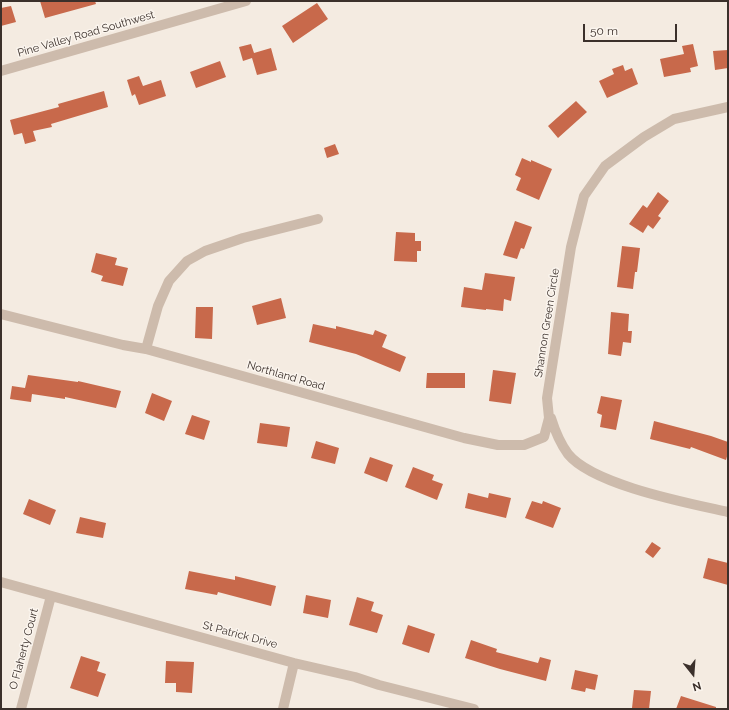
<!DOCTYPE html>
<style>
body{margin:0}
#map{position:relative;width:729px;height:710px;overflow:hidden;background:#f4ebe1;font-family:Raleway,sans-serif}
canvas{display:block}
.frame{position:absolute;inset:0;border:2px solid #3b302b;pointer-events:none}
.north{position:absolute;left:673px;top:654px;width:40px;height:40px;-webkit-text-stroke:3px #fbf5ee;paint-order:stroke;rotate:163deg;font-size:11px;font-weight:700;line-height:16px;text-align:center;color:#3b302b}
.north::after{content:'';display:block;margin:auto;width:14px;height:18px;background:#3b302b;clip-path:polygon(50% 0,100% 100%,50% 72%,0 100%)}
.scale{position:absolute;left:583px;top:24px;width:94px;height:18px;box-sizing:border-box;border:2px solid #3b302b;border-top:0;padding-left:5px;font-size:12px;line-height:14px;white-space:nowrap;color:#3b302b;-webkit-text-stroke:3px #fbf5ee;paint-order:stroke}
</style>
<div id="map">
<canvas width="729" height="710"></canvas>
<div class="frame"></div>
<div class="north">N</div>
<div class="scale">50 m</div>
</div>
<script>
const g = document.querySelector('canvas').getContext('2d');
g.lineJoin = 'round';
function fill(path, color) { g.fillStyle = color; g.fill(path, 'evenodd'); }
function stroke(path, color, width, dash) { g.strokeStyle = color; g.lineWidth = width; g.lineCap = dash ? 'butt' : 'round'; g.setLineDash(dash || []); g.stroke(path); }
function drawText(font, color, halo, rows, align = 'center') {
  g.font = font + ' Raleway,sans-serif'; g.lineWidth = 3; g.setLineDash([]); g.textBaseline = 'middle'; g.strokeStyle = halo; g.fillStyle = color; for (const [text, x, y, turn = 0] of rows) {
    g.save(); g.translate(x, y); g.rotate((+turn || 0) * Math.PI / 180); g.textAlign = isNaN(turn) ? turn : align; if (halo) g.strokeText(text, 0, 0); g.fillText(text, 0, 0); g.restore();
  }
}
const building = new Path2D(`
 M 40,1 L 95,1 L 96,4 L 45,18 Z
 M 317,3 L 328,19 L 293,43 L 282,26 Z
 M 11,6 L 16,22 L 1,26 L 1,8 Z
 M 251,44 L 254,53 L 271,48 L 277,70 L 257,75 L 252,58 L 243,61 L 239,47 Z
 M 693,44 L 698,66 L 690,68 L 691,72 L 664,77 L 660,59 L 684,54 L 682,46 Z
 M 728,50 L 728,68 L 715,70 L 713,51 Z
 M 220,61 L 226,77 L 196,88 L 190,72 Z
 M 623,65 L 625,71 L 632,68 L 638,84 L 607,98 L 599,81 L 614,74 L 612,69 Z
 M 139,76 L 143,86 L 161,80 L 166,96 L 139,105 L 135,94 L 132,96 L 127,80 Z
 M 104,91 L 108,107 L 51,124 L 52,127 L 33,131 L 36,141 L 25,144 L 22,133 L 14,135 L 10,120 L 59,107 L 58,104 Z
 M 576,101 L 587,112 L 558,138 L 548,126 Z
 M 335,144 L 339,154 L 327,158 L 324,148 Z
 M 522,158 L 531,162 L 531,160 L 552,169 L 539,200 L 516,190 L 521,178 L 515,175 Z
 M 658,192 L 669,201 L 658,216 L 661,218 L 653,229 L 648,225 L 643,233 L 629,224 L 643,205 L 647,208 Z
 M 515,221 L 532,227 L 524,249 L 521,248 L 517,259 L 503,255 Z
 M 396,232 L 415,233 L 415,241 L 421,241 L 421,251 L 417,251 L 417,262 L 394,261 Z
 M 622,246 L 640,248 L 637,272 L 635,272 L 633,289 L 617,287 Z
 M 96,253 L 117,258 L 115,265 L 128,268 L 123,286 L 101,281 L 103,276 L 91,272 Z
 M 485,273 L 515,277 L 511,301 L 504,299 L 503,311 L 486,309 L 486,310 L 461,307 L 464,287 L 482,290 Z
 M 281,298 L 286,318 L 257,325 L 252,306 Z
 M 196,307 L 213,307 L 212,339 L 195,338 Z
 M 611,312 L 629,314 L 628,331 L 632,331 L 631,343 L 623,342 L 621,356 L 608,354 Z
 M 313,324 L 336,329 L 336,326 L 373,335 L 375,330 L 387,335 L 382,347 L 406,357 L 400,372 L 356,354 L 309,342 Z
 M 493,370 L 516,373 L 511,404 L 489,401 Z
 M 427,373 L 465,373 L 465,388 L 426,388 Z
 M 28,375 L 78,382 L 78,381 L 121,391 L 116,408 L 65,397 L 65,399 L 32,394 L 31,402 L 10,399 L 12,386 L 25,388 Z
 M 152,393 L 172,401 L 164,421 L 145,413 Z
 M 601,396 L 622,400 L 616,430 L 600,427 L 602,415 L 597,413 Z
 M 192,415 L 210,421 L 204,440 L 185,434 Z
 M 654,421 L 711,436 L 728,442 L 728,453 L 726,460 L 691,447 L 690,449 L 650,439 Z
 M 260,423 L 290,427 L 287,447 L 257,443 Z
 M 316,441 L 339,448 L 335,464 L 311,458 Z
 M 370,457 L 393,465 L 387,482 L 364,473 Z
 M 413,467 L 434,475 L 432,480 L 443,484 L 437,500 L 405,487 Z
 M 468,493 L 488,498 L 489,493 L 511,498 L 506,518 L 465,508 Z
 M 29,499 L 56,510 L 50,525 L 23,514 Z
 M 532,501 L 542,504 L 543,501 L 561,508 L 553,528 L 525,518 Z
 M 80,517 L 106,523 L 103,538 L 76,533 Z
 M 652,542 L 661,548 L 653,558 L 645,552 Z
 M 708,558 L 728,563 L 728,585 L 703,578 Z
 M 189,571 L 235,580 L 235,576 L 276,586 L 271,606 L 218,592 L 217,595 L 185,589 Z
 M 306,595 L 331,600 L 328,618 L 303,613 Z
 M 357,597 L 374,602 L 371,611 L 383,615 L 377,633 L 349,625 Z
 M 408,625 L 435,634 L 429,653 L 402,644 Z
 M 471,640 L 497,649 L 496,652 L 538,663 L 540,657 L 551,660 L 546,681 L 500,669 L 465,658 Z
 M 81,656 L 100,662 L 97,671 L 106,674 L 98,697 L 70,688 Z
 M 166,661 L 194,662 L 192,693 L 176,692 L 176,683 L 165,683 Z
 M 575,670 L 598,675 L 595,690 L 586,688 L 585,692 L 571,689 Z
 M 634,690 L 651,691 L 649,709 L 632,708 Z
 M 681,696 L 716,707 L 716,709 L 676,709 Z`);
const street = new Path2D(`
 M 1,71 L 246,1
 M 728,107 L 674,119 L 644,137 L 605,166 L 584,196 L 571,247 L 547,398 L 549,418 L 551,418 C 555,431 560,443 568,454 C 593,485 688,503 728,512
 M 1,314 L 123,345 L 146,349 L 464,438 L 498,445 L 524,445 L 544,437 L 549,418
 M 146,349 L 158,306 L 169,281 L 187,261 L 205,251 L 243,238 L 318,219
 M 1,582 L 294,663 L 355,677 L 379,685 L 474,709
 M 21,709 L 51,596
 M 283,709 L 294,663`);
const streetNames = [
 ["Pine Valley Road Southwest",86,34,-16],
 ["Shannon Green Circle",547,323,-81],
 ["Northland Road",286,376,16],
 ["St Patrick Drive",240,635,15],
 ["O Flaherty Court",24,649,-75]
];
fill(building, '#c8694b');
stroke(street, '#cdbbac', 10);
drawText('11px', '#3b302b', '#fbf5ee', streetNames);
</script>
